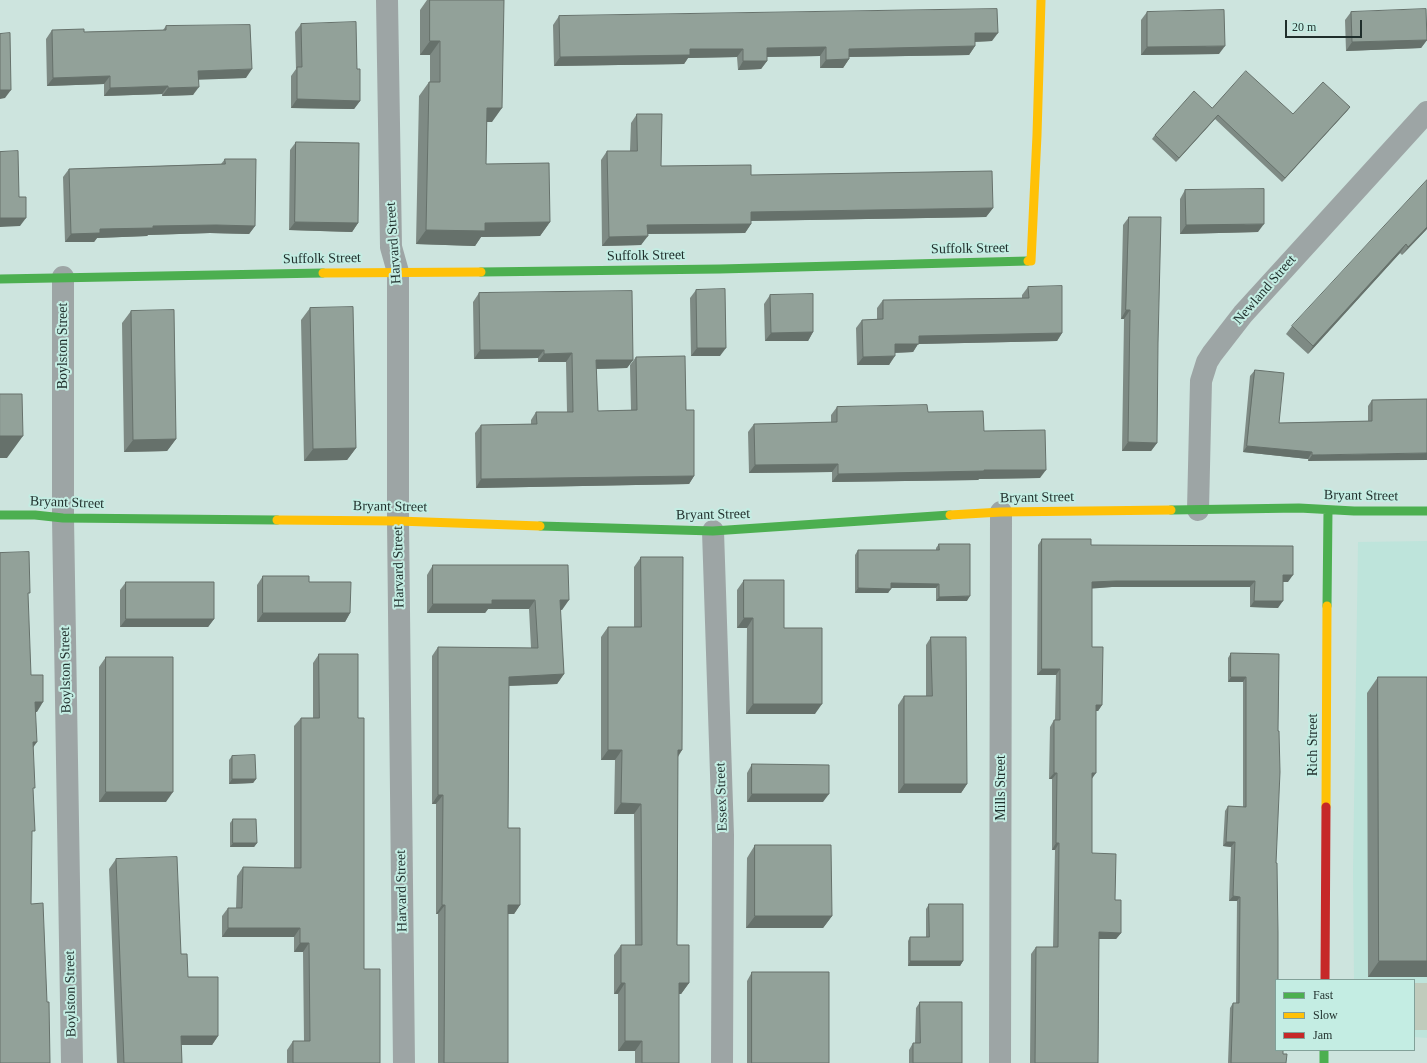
<!DOCTYPE html>
<style>
body{margin:0}
#map{position:relative;width:1427px;height:1063px;overflow:hidden;background:#cde4de;font-family:Georgia,serif}
canvas{display:block}
.legend{position:absolute;left:1275px;top:979px;width:140px;height:72px;box-sizing:border-box;background:#c4ede3;border:1px solid #82a199;margin:0;padding:5px 7px;list-style:none;font-size:12px;color:#1f2e2b}
.legend li{display:flex;align-items:center;gap:8px;height:20px}
.legend b{width:20px;border:1px solid #82a199}
.scale{position:absolute;left:1285px;top:20px;width:77px;height:18px;box-sizing:border-box;border:2px solid #1f2e2b;border-top:0;padding-left:5px;font-size:12px;line-height:14px;white-space:nowrap;color:#1f2e2b;-webkit-text-stroke:3px #c4ede3;paint-order:stroke}
</style>
<div id="map">
<canvas width="1427" height="1063"></canvas>
<ul class="legend">
<li><b style="height:5px;background:#4caf50"></b>Fast</li>
<li><b style="height:5px;background:#ffc107"></b>Slow</li>
<li><b style="height:5px;background:#c62828"></b>Jam</li>
</ul>
<div class="scale">20 m</div>
</div>
<script>
const g = document.querySelector('canvas').getContext('2d');
g.lineJoin = 'round';
function fill(path, color) { g.fillStyle = color; g.fill(path, 'evenodd'); }
function stroke(path, color, width, dash) { g.strokeStyle = color; g.lineWidth = width; g.lineCap = dash ? 'butt' : 'round'; g.setLineDash(dash || []); g.stroke(path); }
function drawText(font, color, halo, rows, align = 'center') {
  g.font = font + ' Georgia,serif'; g.lineWidth = 4; g.setLineDash([]); g.textBaseline = 'middle'; g.strokeStyle = halo; g.fillStyle = color; for (const [text, x, y, turn = 0] of rows) {
    g.save(); g.translate(x, y); g.rotate((+turn || 0) * Math.PI / 180); g.textAlign = isNaN(turn) ? turn : align; if (halo) g.strokeText(text, 0, 0); g.fillText(text, 0, 0); g.restore();
  }
}
const built = new Path2D(`
 M 1427,541 L 1427,1038 L 1414,1037 L 1414,980 L 1354,980 L 1353,871 L 1358,542 Z`);
const green = new Path2D(`
 M 1414,983 L 1427,983 L 1427,1030 L 1414,1030 Z`);
const street = new Path2D(`
 M 387,0 L 391,247 L 398,272 L 398,521 L 404,1063
 M 63,277 L 63,518 L 72,1063
 M 1198,510 L 1201,381 L 1207,362 L 1212,354 L 1243,314 L 1427,112
 M 713,531 L 723,835 L 722,1063
 M 1000,1063 L 1001,512`);
const fast = new Path2D(`
 M 481,272 L 720,269 L 1028,261
 M 0,279 L 323,273
 M 1171,510 L 1299,508 L 1354,511 L 1427,511
 M 0,515 L 35,515 L 63,518 L 277,520
 M 540,526 L 713,531 L 950,515
 M 1327,606 L 1328,510
 M 1324,1050 L 1324,1063`);
const slow = new Path2D(`
 M 1028,261 L 1031,261 L 1037,135 L 1041,0
 M 323,273 L 481,272
 M 950,515 L 1001,512 L 1171,510
 M 277,520 L 398,521 L 540,526
 M 1326,807 L 1327,606`);
const jam = new Path2D(`
 M 1325,980 L 1326,807`);
const wall = new Path2D(`
 M 427,0 L 504,0 L 492,122 L 487,122 L 486,164 L 550,222 L 540,236 L 481,237 L 475,246 L 416,244 L 419,96 L 429,82 L 430,82 L 430,55 L 420,55 L 420,10 Z
 M 1147,12 L 1219,54 L 1141,55 L 1141,20 Z
 M 1351,12 L 1427,40 L 1421,48 L 1346,51 L 1345,20 Z
 M 559,16 L 992,41 L 975,42 L 975,46 L 969,55 L 849,57 L 849,59 L 843,68 L 820,68 L 820,56 L 767,57 L 767,61 L 761,69 L 738,70 L 737,57 L 688,58 L 684,64 L 554,66 L 553,25 Z
 M 301,24 L 357,69 L 360,101 L 354,109 L 291,108 L 291,76 L 296,69 L 295,32 Z
 M 166,26 L 246,78 L 199,79 L 193,95 L 162,96 L 162,94 L 104,96 L 104,84 L 47,86 L 46,39 L 52,30 L 84,32 L 163,30 Z
 M 1350,107 L 1347,111 L 1282,182 L 1215,119 L 1176,162 L 1152,139 L 1155,135 L 1212,108 L 1293,114 Z
 M 637,114 L 661,166 L 751,175 L 993,208 L 986,217 L 751,221 L 751,224 L 745,233 L 648,234 L 641,245 L 602,246 L 601,160 L 607,151 L 630,151 L 631,123 Z
 M 296,142 L 358,223 L 352,232 L 289,230 L 290,150 Z
 M 225,159 L 255,226 L 249,234 L 210,233 L 148,235 L 147,236 L 97,238 L 94,242 L 65,242 L 63,177 L 69,169 L 221,164 Z
 M 1185,190 L 1258,232 L 1180,234 L 1180,199 Z
 M 1129,217 L 1157,443 L 1151,451 L 1122,451 L 1124,319 L 1121,319 L 1123,225 Z
 M 1427,229 L 1402,255 L 1400,253 L 1308,354 L 1286,334 L 1292,326 Z
 M 1028,287 L 1062,333 L 1057,341 L 918,344 L 913,352 L 895,353 L 889,365 L 857,365 L 856,328 L 862,320 L 877,319 L 877,308 L 883,300 L 1022,298 L 1022,295 Z
 M 696,290 L 720,356 L 691,356 L 690,298 Z
 M 479,293 L 633,360 L 627,368 L 596,369 L 598,411 L 631,410 L 630,365 L 636,357 L 686,410 L 694,476 L 689,484 L 476,488 L 475,433 L 481,425 L 531,424 L 531,420 L 536,412 L 567,412 L 566,362 L 538,362 L 538,358 L 474,359 L 473,302 Z
 M 770,295 L 813,332 L 808,341 L 765,341 L 764,304 Z
 M 310,308 L 356,448 L 347,460 L 304,461 L 301,320 Z
 M 131,311 L 176,439 L 167,451 L 124,452 L 122,323 Z
 M 1255,370 L 1279,423 L 1368,421 L 1368,406 L 1372,400 L 1427,399 L 1308,461 L 1308,459 L 1243,452 L 1250,376 Z
 M 837,407 L 928,412 L 984,431 L 1040,478 L 979,479 L 978,480 L 832,482 L 832,472 L 749,473 L 748,432 L 754,424 L 831,423 L 831,415 Z
 M 1042,539 L 1091,545 L 1288,582 L 1283,582 L 1278,608 L 1250,607 L 1250,587 L 1112,587 L 1092,588 L 1092,647 L 1102,705 L 1098,711 L 1096,711 L 1092,779 L 1092,853 L 1115,900 L 1121,933 L 1116,939 L 1099,939 L 1098,1063 L 1030,1063 L 1031,954 L 1036,947 L 1053,947 L 1055,850 L 1052,850 L 1052,779 L 1049,779 L 1050,727 L 1054,720 L 1055,720 L 1056,675 L 1037,675 L 1038,545 Z
 M 939,544 L 967,601 L 936,601 L 936,588 L 891,588 L 888,593 L 855,593 L 855,555 L 858,550 L 936,550 L 936,548 Z
 M 641,557 L 682,750 L 678,757 L 677,945 L 689,983 L 681,994 L 679,994 L 679,1063 L 635,1063 L 635,1051 L 618,1051 L 618,994 L 614,994 L 614,955 L 621,945 L 635,945 L 634,814 L 614,814 L 615,760 L 601,760 L 601,637 L 608,627 L 634,627 L 634,567 Z
 M 433,565 L 562,610 L 560,610 L 564,674 L 557,684 L 509,686 L 508,828 L 520,905 L 514,914 L 508,914 L 508,1063 L 438,1063 L 438,914 L 436,914 L 436,804 L 432,804 L 432,656 L 438,647 L 531,648 L 529,609 L 488,609 L 485,613 L 427,613 L 427,575 Z
 M 263,576 L 309,582 L 350,613 L 345,622 L 257,622 L 257,585 Z
 M 744,580 L 784,628 L 815,714 L 746,714 L 747,628 L 737,628 L 737,590 Z
 M 126,582 L 214,619 L 208,627 L 120,627 L 120,590 Z
 M 931,637 L 967,784 L 961,793 L 898,793 L 898,705 L 904,696 L 926,696 L 926,645 Z
 M 1231,653 L 1279,654 L 1276,863 L 1276,1050 L 1283,1054 L 1286,1063 L 1228,1063 L 1230,1008 L 1233,1003 L 1236,1003 L 1237,901 L 1229,901 L 1231,847 L 1223,846 L 1225,811 L 1228,806 L 1243,807 L 1243,682 L 1228,682 L 1228,658 Z
 M 319,654 L 358,718 L 364,969 L 380,1063 L 287,1063 L 287,1050 L 293,1041 L 304,1041 L 303,952 L 294,952 L 294,937 L 222,937 L 222,916 L 228,908 L 236,908 L 237,876 L 243,867 L 294,868 L 294,726 L 301,718 L 313,718 L 313,663 Z
 M 106,657 L 166,802 L 99,802 L 99,667 Z
 M 1378,677 L 1427,677 L 1427,977 L 1368,977 L 1367,693 Z
 M 232,756 L 256,779 L 253,783 L 229,784 L 229,760 Z
 M 752,764 L 823,802 L 747,802 L 747,773 Z
 M 233,819 L 257,843 L 254,847 L 230,847 L 230,823 Z
 M 755,845 L 832,916 L 823,928 L 746,928 L 747,858 Z
 M 116,859 L 181,954 L 188,977 L 218,1036 L 212,1045 L 181,1045 L 182,1063 L 117,1063 L 109,869 Z
 M 929,904 L 963,961 L 960,966 L 908,966 L 908,941 L 910,937 L 926,937 L 926,909 Z
 M 752,972 L 829,1063 L 747,1063 L 747,981 Z
 M 920,1002 L 962,1063 L 909,1063 L 909,1050 L 913,1043 L 915,1043 L 916,1008 Z`);
const shadedWall = new Path2D(`
 M 975,33 L 998,33 L 992,41 L 969,42 Z
 M 1427,40 L 1421,48 L 1346,51 L 1352,42 Z
 M 430,41 L 440,41 L 430,55 L 420,55 Z
 M 975,46 L 969,55 L 843,57 L 849,49 Z
 M 1225,46 L 1219,54 L 1141,55 L 1147,47 Z
 M 826,47 L 820,56 L 761,57 L 767,48 Z
 M 690,49 L 743,49 L 737,57 L 688,58 L 684,64 L 554,66 L 560,57 Z
 M 849,59 L 843,68 L 820,68 L 826,60 Z
 M 743,61 L 767,61 L 761,69 L 738,70 Z
 M 252,69 L 246,78 L 192,80 L 198,71 Z
 M 110,76 L 104,84 L 47,86 L 53,78 Z
 M 168,86 L 162,94 L 104,96 L 110,88 Z
 M 199,87 L 193,95 L 162,96 L 168,88 Z
 M 0,90 L 11,90 L 5,98 L 0,99 Z
 M 297,99 L 360,101 L 354,109 L 291,108 Z
 M 1350,107 L 1347,111 L 1282,182 L 1285,178 Z
 M 487,108 L 502,108 L 492,122 L 477,122 Z
 M 1218,115 L 1215,119 L 1176,162 L 1179,158 Z
 M 993,208 L 986,217 L 745,221 L 751,212 Z
 M 0,218 L 26,218 L 20,226 L 0,227 Z
 M 295,222 L 358,223 L 352,232 L 289,230 Z
 M 550,222 L 540,236 L 481,237 L 475,246 L 416,244 L 426,230 L 485,223 Z
 M 751,224 L 745,233 L 641,234 L 647,225 Z
 M 1264,224 L 1258,232 L 1180,234 L 1186,225 Z
 M 216,225 L 255,226 L 249,234 L 210,233 L 148,235 L 147,236 L 97,238 L 94,242 L 65,242 L 71,234 L 100,229 L 153,226 Z
 M 1427,227 L 1427,229 L 1402,255 L 1408,247 Z
 M 648,236 L 641,245 L 602,246 L 609,237 Z
 M 1406,244 L 1400,253 L 1308,354 L 1313,346 Z
 M 1126,310 L 1130,310 L 1124,319 L 1121,319 Z
 M 813,332 L 808,341 L 765,341 L 771,333 Z
 M 1062,333 L 1057,341 L 918,344 L 913,352 L 889,353 L 895,344 L 919,336 Z
 M 697,348 L 726,348 L 720,356 L 691,356 Z
 M 480,350 L 544,350 L 538,358 L 474,359 Z
 M 572,353 L 566,362 L 538,362 L 544,354 Z
 M 895,356 L 889,365 L 857,365 L 863,357 Z
 M 596,360 L 633,360 L 627,368 L 590,369 Z
 M 0,436 L 23,436 L 7,458 L 0,458 Z
 M 176,439 L 167,451 L 124,452 L 133,440 Z
 M 1128,442 L 1157,443 L 1151,451 L 1122,451 Z
 M 1247,446 L 1312,452 L 1308,459 L 1243,452 Z
 M 356,448 L 347,460 L 304,461 L 313,449 Z
 M 1427,453 L 1427,460 L 1308,461 L 1312,455 Z
 M 838,464 L 832,472 L 749,473 L 755,465 Z
 M 984,470 L 1046,470 L 1040,478 L 979,479 L 978,480 L 832,482 L 838,474 Z
 M 694,476 L 689,484 L 476,488 L 481,479 Z
 M 1283,575 L 1293,575 L 1288,582 L 1279,582 Z
 M 1116,581 L 1255,581 L 1250,587 L 1112,587 L 1087,589 L 1092,582 Z
 M 891,583 L 939,584 L 936,588 L 888,588 Z
 M 858,588 L 891,589 L 888,593 L 855,593 Z
 M 970,596 L 967,601 L 936,601 L 939,597 Z
 M 492,600 L 535,600 L 529,609 L 488,609 L 485,613 L 427,613 L 433,604 Z
 M 560,600 L 569,600 L 562,610 L 553,609 Z
 M 1254,601 L 1283,601 L 1278,608 L 1250,607 Z
 M 263,613 L 350,613 L 345,622 L 257,622 Z
 M 744,618 L 753,618 L 747,628 L 737,628 Z
 M 126,619 L 214,619 L 208,627 L 120,627 Z
 M 1042,669 L 1060,669 L 1056,675 L 1037,675 Z
 M 564,674 L 557,684 L 502,686 L 509,677 Z
 M 1231,677 L 1246,677 L 1243,682 L 1228,682 Z
 M 35,702 L 43,702 L 37,712 L 28,712 Z
 M 753,704 L 822,704 L 815,714 L 746,714 Z
 M 1096,705 L 1102,705 L 1098,711 L 1092,711 Z
 M 33,742 L 37,742 L 30,752 Z
 M 608,750 L 622,750 L 615,760 L 601,760 Z
 M 678,750 L 682,750 L 675,760 Z
 M 1054,773 L 1057,773 L 1052,779 L 1049,779 Z
 M 1092,773 L 1096,773 L 1091,780 Z
 M 232,779 L 256,779 L 253,783 L 229,784 Z
 M 904,784 L 967,784 L 961,793 L 898,793 Z
 M 106,792 L 173,792 L 166,802 L 99,802 Z
 M 752,794 L 829,794 L 823,802 L 747,802 Z
 M 438,795 L 443,795 L 436,804 L 432,804 Z
 M 621,803 L 641,804 L 634,814 L 614,814 Z
 M 1226,842 L 1235,842 L 1231,847 L 1223,846 Z
 M 233,843 L 257,843 L 254,847 L 230,847 Z
 M 1056,843 L 1059,843 L 1055,850 L 1052,850 Z
 M 1233,896 L 1240,897 L 1237,901 L 1229,901 Z
 M 442,905 L 445,905 L 438,914 L 436,914 Z
 M 508,905 L 520,905 L 514,914 L 501,914 Z
 M 755,916 L 832,916 L 823,928 L 746,928 Z
 M 228,928 L 300,928 L 294,937 L 222,937 Z
 M 1099,932 L 1121,933 L 1116,939 L 1094,939 Z
 M 300,943 L 309,943 L 303,952 L 294,952 Z
 M 910,961 L 963,961 L 960,966 L 908,966 Z
 M 1379,961 L 1427,961 L 1427,977 L 1368,977 Z
 M 621,983 L 625,983 L 618,994 L 614,994 Z
 M 679,983 L 689,983 L 681,994 L 672,994 Z
 M 181,1036 L 218,1036 L 212,1045 L 174,1045 Z
 M 625,1041 L 642,1041 L 635,1051 L 618,1051 Z`);
const building = new Path2D(`
 M 430,0 L 504,0 L 502,108 L 487,108 L 486,164 L 549,163 L 550,222 L 485,223 L 485,231 L 426,230 L 429,82 L 440,82 L 440,41 L 430,41 Z
 M 997,9 L 998,33 L 975,33 L 975,46 L 849,49 L 849,59 L 826,60 L 826,47 L 767,48 L 767,61 L 743,61 L 743,49 L 690,49 L 690,55 L 560,57 L 559,16 Z
 M 1426,9 L 1427,40 L 1352,42 L 1351,12 Z
 M 1224,10 L 1225,46 L 1147,47 L 1147,12 Z
 M 356,22 L 357,69 L 360,69 L 360,101 L 297,99 L 297,67 L 302,67 L 301,24 Z
 M 250,25 L 252,69 L 198,71 L 199,87 L 168,88 L 168,86 L 110,88 L 110,76 L 53,78 L 52,30 L 84,29 L 84,32 L 166,30 L 166,26 Z
 M 10,33 L 11,90 L 0,90 L 0,34 Z
 M 1246,71 L 1293,114 L 1323,82 L 1350,107 L 1285,178 L 1218,115 L 1179,158 L 1155,135 L 1194,91 L 1212,108 Z
 M 637,114 L 662,114 L 661,166 L 751,165 L 751,175 L 992,171 L 993,208 L 751,212 L 751,224 L 647,225 L 648,236 L 609,237 L 607,151 L 637,151 Z
 M 296,142 L 359,143 L 358,223 L 295,222 Z
 M 18,151 L 19,197 L 26,197 L 26,218 L 0,218 L 0,152 Z
 M 225,159 L 256,159 L 255,226 L 216,225 L 153,226 L 153,228 L 100,229 L 100,233 L 71,234 L 69,169 L 225,164 Z
 M 1427,180 L 1427,227 L 1408,247 L 1406,244 L 1313,346 L 1292,326 Z
 M 1264,189 L 1264,224 L 1186,225 L 1185,190 Z
 M 1129,217 L 1161,217 L 1158,343 L 1157,443 L 1128,442 L 1130,310 L 1126,310 Z
 M 1062,286 L 1062,333 L 919,336 L 919,344 L 895,344 L 895,356 L 863,357 L 862,320 L 883,319 L 883,300 L 1029,298 L 1028,287 Z
 M 725,289 L 726,348 L 697,348 L 696,290 Z
 M 632,291 L 633,360 L 596,360 L 598,411 L 637,410 L 636,357 L 685,356 L 686,410 L 694,410 L 694,476 L 481,479 L 481,425 L 537,424 L 536,412 L 573,412 L 572,353 L 544,354 L 544,350 L 480,350 L 479,293 Z
 M 813,294 L 813,332 L 771,333 L 770,295 Z
 M 353,307 L 356,448 L 313,449 L 310,308 Z
 M 174,310 L 176,439 L 133,440 L 131,311 Z
 M 1255,370 L 1284,373 L 1279,423 L 1372,421 L 1372,400 L 1427,399 L 1427,453 L 1312,455 L 1312,452 L 1247,446 Z
 M 0,394 L 22,394 L 23,436 L 0,436 Z
 M 927,405 L 928,412 L 983,411 L 984,431 L 1045,430 L 1046,470 L 984,470 L 984,471 L 838,474 L 838,464 L 755,465 L 754,424 L 837,422 L 837,407 Z
 M 1042,539 L 1091,539 L 1091,545 L 1293,546 L 1293,575 L 1283,575 L 1283,601 L 1254,601 L 1255,581 L 1116,581 L 1092,582 L 1092,647 L 1103,647 L 1102,705 L 1096,705 L 1096,773 L 1092,773 L 1092,853 L 1116,854 L 1115,900 L 1121,900 L 1121,933 L 1099,932 L 1098,1063 L 1035,1063 L 1036,947 L 1058,947 L 1059,843 L 1056,843 L 1057,773 L 1054,773 L 1054,720 L 1060,720 L 1060,669 L 1042,669 Z
 M 939,544 L 970,544 L 970,596 L 939,597 L 939,584 L 891,583 L 891,589 L 858,588 L 858,550 L 939,550 Z
 M 29,552 L 30,593 L 28,593 L 31,675 L 43,675 L 43,702 L 35,702 L 37,742 L 33,742 L 35,788 L 33,788 L 35,831 L 32,831 L 31,904 L 43,903 L 47,1002 L 49,1002 L 50,1063 L 0,1063 L 0,553 Z
 M 641,557 L 683,557 L 682,750 L 678,750 L 677,945 L 689,945 L 689,983 L 679,983 L 679,1063 L 642,1063 L 642,1041 L 625,1041 L 625,983 L 621,983 L 621,945 L 642,945 L 641,804 L 621,803 L 622,750 L 608,750 L 608,627 L 641,627 Z
 M 433,565 L 568,565 L 569,600 L 560,600 L 564,674 L 509,677 L 508,828 L 520,828 L 520,905 L 508,905 L 508,1063 L 444,1063 L 445,905 L 442,905 L 443,795 L 438,795 L 438,647 L 538,648 L 535,600 L 492,600 L 492,604 L 433,604 Z
 M 263,576 L 309,576 L 309,582 L 351,582 L 350,613 L 263,613 Z
 M 744,580 L 784,580 L 784,628 L 822,628 L 822,704 L 753,704 L 753,618 L 744,618 Z
 M 126,582 L 214,582 L 214,619 L 126,619 Z
 M 931,637 L 966,637 L 967,784 L 904,784 L 904,696 L 932,696 Z
 M 1231,653 L 1279,654 L 1278,731 L 1279,731 L 1280,772 L 1276,863 L 1277,863 L 1278,932 L 1278,980 L 1276,980 L 1276,1050 L 1283,1050 L 1283,1054 L 1287,1054 L 1286,1063 L 1231,1063 L 1233,1003 L 1239,1003 L 1240,897 L 1233,896 L 1235,842 L 1226,842 L 1228,806 L 1246,807 L 1246,677 L 1231,677 Z
 M 319,654 L 358,654 L 358,718 L 364,718 L 364,969 L 380,969 L 380,1063 L 293,1063 L 293,1041 L 310,1041 L 309,943 L 300,943 L 300,928 L 228,928 L 228,908 L 242,908 L 243,867 L 301,868 L 301,718 L 319,718 Z
 M 106,657 L 173,657 L 173,792 L 106,792 Z
 M 1378,677 L 1427,677 L 1427,961 L 1379,961 Z
 M 255,755 L 256,779 L 232,779 L 232,756 Z
 M 752,764 L 829,765 L 829,794 L 752,794 Z
 M 233,819 L 256,819 L 257,843 L 233,843 Z
 M 755,845 L 831,845 L 832,916 L 755,916 Z
 M 177,857 L 181,954 L 187,954 L 188,977 L 218,977 L 218,1036 L 181,1036 L 182,1063 L 124,1063 L 116,859 Z
 M 929,904 L 963,904 L 963,961 L 910,961 L 910,937 L 929,937 Z
 M 752,972 L 829,972 L 829,1063 L 752,1063 Z
 M 920,1002 L 962,1002 L 962,1063 L 913,1063 L 913,1043 L 920,1043 Z`);
const streetNames = [
 ["Harvard Street",394,243,-94],
 ["Suffolk Street",970,249,-1],
 ["Suffolk Street",646,256,-1],
 ["Suffolk Street",322,259,-1],
 ["Newland Street",1265,290,-49],
 ["Boylston Street",63,346,-90],
 ["Bryant Street",1361,496,1],
 ["Bryant Street",1037,498,-1],
 ["Bryant Street",67,503,2],
 ["Bryant Street",390,507,1],
 ["Bryant Street",713,515,-1],
 ["Harvard Street",399,567,-91],
 ["Boylston Street",66,670,-91],
 ["Rich Street",1313,745,-90],
 ["Mills Street",1001,788,-90],
 ["Essex Street",722,797,-92],
 ["Harvard Street",402,891,-91],
 ["Boylston Street",71,994,-91]
];
fill(built, '#bee4db');
fill(green, '#c0cbbc');
stroke(street, '#9da5a5', 22);
stroke(fast, '#4caf50', 9);
stroke(slow, '#ffc107', 9);
stroke(jam, '#c62828', 9);
fill(wall, '#7e8a84');
fill(shadedWall, '#66716b');
fill(building, '#92a199');
stroke(building, '#66716b', 1);
drawText('14px', '#1f2e2b', '#c4ede3', streetNames);
</script>
